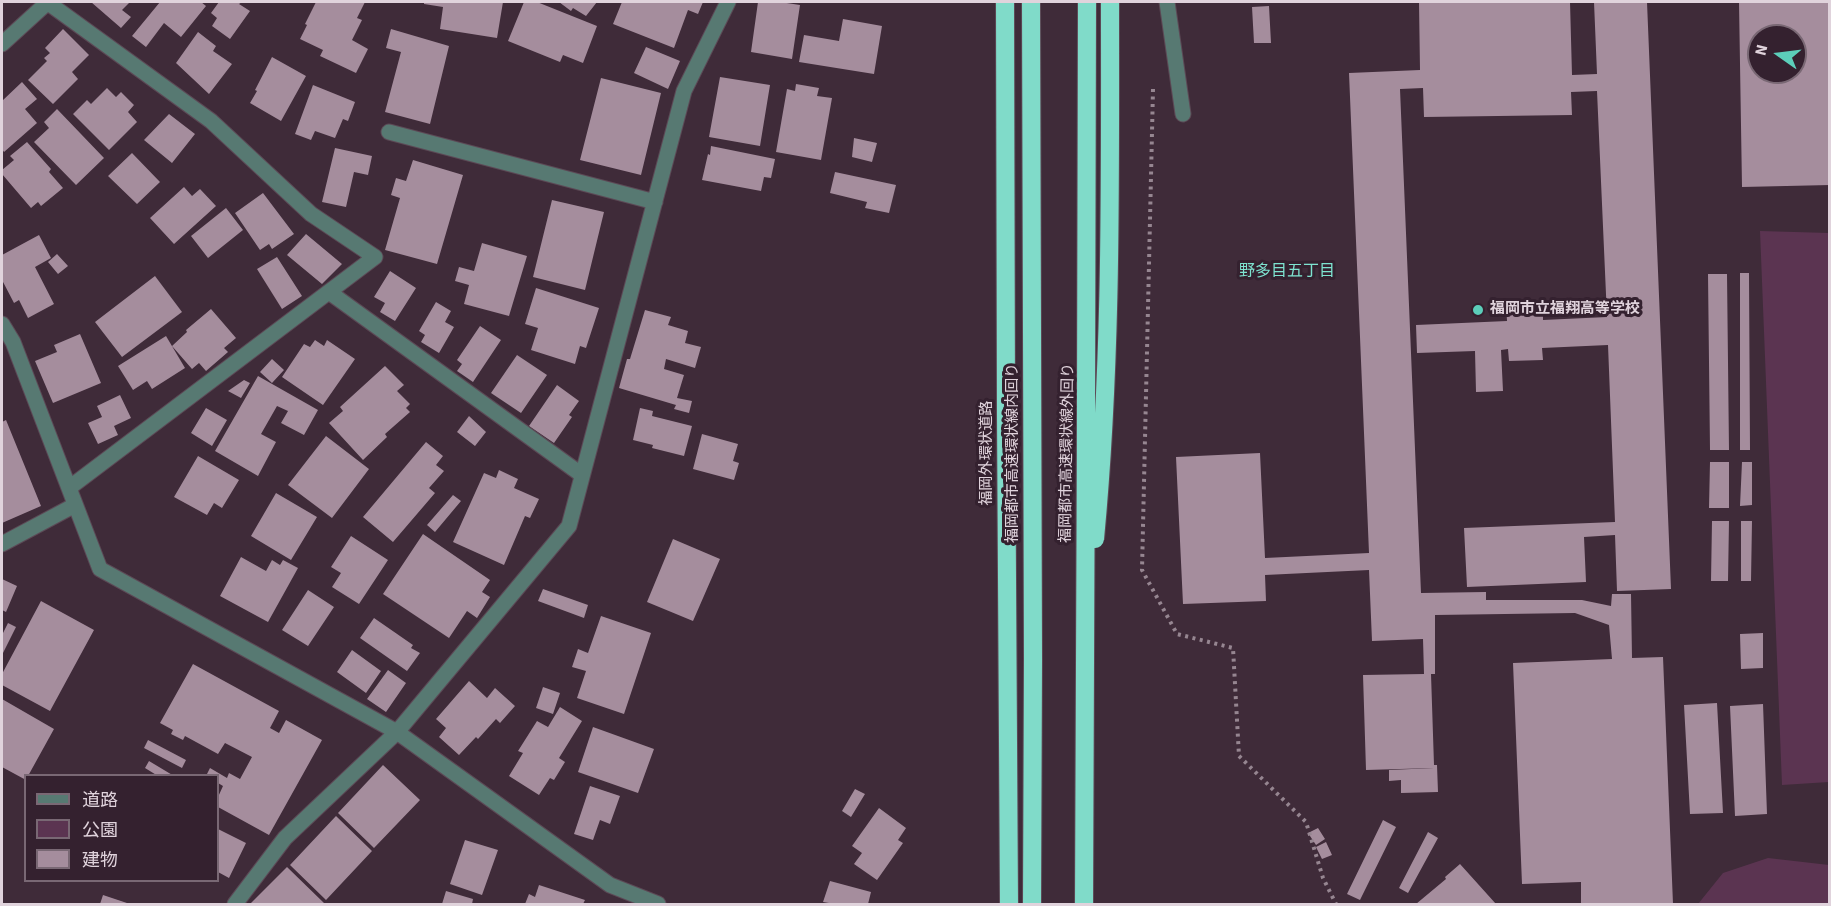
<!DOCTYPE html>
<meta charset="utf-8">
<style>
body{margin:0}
#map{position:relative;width:1831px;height:906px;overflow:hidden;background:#3f2b39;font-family:"Source Sans 3","Noto Sans JP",sans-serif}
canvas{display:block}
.frame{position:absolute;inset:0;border:3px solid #e0d3dc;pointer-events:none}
.legend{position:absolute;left:24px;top:774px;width:195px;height:108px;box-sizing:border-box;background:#34212f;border:2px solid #796874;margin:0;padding:8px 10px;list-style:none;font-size:18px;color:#e0d3dc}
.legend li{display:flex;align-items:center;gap:12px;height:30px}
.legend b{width:30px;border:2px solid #796874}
.north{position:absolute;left:1747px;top:24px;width:60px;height:60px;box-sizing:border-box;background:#34212f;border:2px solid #796874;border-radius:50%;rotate:284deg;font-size:16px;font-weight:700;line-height:24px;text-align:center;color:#e0d3dc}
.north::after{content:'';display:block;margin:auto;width:21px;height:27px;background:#5cceba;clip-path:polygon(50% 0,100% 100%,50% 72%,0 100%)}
</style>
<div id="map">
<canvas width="1831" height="906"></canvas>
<div class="frame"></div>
<ul class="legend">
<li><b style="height:8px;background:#577972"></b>道路</li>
<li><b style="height:16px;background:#5b3451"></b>公園</li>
<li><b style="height:16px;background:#a58d9d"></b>建物</li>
</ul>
<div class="north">N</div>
</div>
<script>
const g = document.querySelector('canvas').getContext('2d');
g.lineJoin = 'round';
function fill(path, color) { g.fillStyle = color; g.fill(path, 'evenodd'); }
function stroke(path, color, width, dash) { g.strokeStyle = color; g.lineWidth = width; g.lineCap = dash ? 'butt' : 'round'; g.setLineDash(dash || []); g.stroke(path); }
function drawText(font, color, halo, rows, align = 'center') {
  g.font = font + ' "Source Sans 3","Noto Sans JP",sans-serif'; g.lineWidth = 6; g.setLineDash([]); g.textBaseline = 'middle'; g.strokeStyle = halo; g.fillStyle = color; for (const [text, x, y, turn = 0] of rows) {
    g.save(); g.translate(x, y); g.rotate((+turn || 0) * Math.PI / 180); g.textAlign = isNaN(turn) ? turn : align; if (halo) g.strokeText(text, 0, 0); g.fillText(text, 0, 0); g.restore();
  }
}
const green = new Path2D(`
 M 1760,231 L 1829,233 L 1829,782 L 1782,785 Z
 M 1768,858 L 1829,865 L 1829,904 L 1698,904 L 1723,873 Z`);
const building = new Path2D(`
 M 91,2 L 130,2 L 122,10 L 131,17 L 121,28 Z
 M 160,2 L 201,2 L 206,6 L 181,37 L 164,23 L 146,47 L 132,36 Z
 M 219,2 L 242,2 L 239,4 L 250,11 L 230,39 L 212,26 L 217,18 L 211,13 Z
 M 316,2 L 365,2 L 357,18 L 362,20 L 352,40 L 368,49 L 356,73 L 320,56 L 323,50 L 300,39 L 307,25 L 305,24 Z
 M 424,2 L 503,2 L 497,38 L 440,29 L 443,7 L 424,4 Z
 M 524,2 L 537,2 L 597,26 L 583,63 L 563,55 L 560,62 L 508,41 Z
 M 559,2 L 597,2 L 586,16 L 573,8 L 571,11 Z
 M 622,2 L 703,2 L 698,14 L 688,10 L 674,48 L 613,24 Z
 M 758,2 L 780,2 L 800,5 L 792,59 L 751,52 Z
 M 1419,2 L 1570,2 L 1572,75 L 1597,74 L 1594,2 L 1647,2 L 1671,589 L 1617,591 L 1615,535 L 1584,537 L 1586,582 L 1467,587 L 1464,528 L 1615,522 L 1608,345 L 1542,348 L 1543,360 L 1509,361 L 1508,349 L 1501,350 L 1503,391 L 1476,392 L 1475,351 L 1417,353 L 1416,325 L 1507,321 L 1506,303 L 1543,301 L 1543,320 L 1607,317 L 1597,91 L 1571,92 L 1572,115 L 1424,117 L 1423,88 L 1400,89 L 1421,593 L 1486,592 L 1486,600 L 1582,600 L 1611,606 L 1612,594 L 1631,594 L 1632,658 L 1663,657 L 1673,904 L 1581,904 L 1581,882 L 1522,884 L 1513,663 L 1612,659 L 1609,625 L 1575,613 L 1435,615 L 1435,674 L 1431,674 L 1434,765 L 1437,765 L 1438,792 L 1401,793 L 1401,780 L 1389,781 L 1389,770 L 1434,768 L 1366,770 L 1363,675 L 1424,674 L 1423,639 L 1372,641 L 1369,570 L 1265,575 L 1266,601 L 1183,604 L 1176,457 L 1260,453 L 1265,558 L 1369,553 L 1349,73 L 1420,70 Z
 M 1739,2 L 1830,2 L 1830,185 L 1742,187 ZM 1759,36 L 1795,36 L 1795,72 L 1759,72 Z
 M 1269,6 L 1271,43 L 1254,43 L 1252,7 Z
 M 843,19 L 882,26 L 874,74 L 799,62 L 804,35 L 839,41 Z
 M 63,29 L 89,55 L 72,72 L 78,79 L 53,104 L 28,80 L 47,61 L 44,58 L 50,53 L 45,48 Z
 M 391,29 L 449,46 L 430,124 L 385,112 L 401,52 L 386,48 Z
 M 198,32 L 216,46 L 213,51 L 232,64 L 209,94 L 176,63 Z
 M 646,47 L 680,61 L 668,89 L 634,73 Z
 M 272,57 L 306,76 L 281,121 L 250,103 L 257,91 L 255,90 Z
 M 720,77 L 770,85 L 760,146 L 709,137 Z
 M 601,78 L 661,93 L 641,175 L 580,160 Z
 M 22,82 L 37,99 L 25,109 L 37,123 L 4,152 L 2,149 L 2,101 Z
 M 796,84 L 819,88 L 817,96 L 832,98 L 821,160 L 776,152 L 787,89 L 795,91 Z
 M 313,85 L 355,102 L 348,121 L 343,119 L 335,138 L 315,131 L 311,140 L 295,134 Z
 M 107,88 L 116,97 L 121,92 L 134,105 L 128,112 L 137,122 L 109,150 L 73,114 L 87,100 L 91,104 Z
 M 57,109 L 104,158 L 76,185 L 34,142 L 49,128 L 44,122 Z
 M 169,114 L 195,134 L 172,163 L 144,140 Z
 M 854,138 L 877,143 L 872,162 L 852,157 Z
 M 27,142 L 51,169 L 49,172 L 63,188 L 41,206 L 38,202 L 31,208 L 2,174 L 2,170 L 14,160 L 10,156 Z
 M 711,146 L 775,159 L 771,178 L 764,177 L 761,191 L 702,180 L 708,154 L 710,155 Z
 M 335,148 L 372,156 L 368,175 L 354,172 L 346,207 L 322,202 Z
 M 132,153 L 160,182 L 137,204 L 108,176 Z
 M 413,160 L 463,175 L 437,264 L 385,250 L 400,198 L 391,195 L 396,178 L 406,181 Z
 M 835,172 L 896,185 L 889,213 L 865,208 L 867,202 L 830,193 Z
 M 184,187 L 192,196 L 200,189 L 216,206 L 174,244 L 150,218 Z
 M 263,193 L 294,234 L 272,249 L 269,244 L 260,250 L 235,213 Z
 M 552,200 L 604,212 L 585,290 L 533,277 Z
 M 226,208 L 243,230 L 208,258 L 191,236 Z
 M 306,234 L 342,264 L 322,284 L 287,255 Z
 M 39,235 L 51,258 L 35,267 L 54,304 L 28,318 L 19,300 L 14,303 L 2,280 L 2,255 Z
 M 482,243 L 527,256 L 509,316 L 464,304 L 469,285 L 455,281 L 459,267 L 474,271 Z
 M 57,254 L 68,266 L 58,274 L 48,262 Z
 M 277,257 L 302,296 L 282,309 L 257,269 Z
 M 390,271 L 416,288 L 395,321 L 380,312 L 385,303 L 374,297 Z
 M 1740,273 L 1749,273 L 1750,450 L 1740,450 Z
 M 1708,274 L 1727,274 L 1729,450 L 1710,450 Z
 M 155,276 L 182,312 L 122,357 L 95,322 Z
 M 536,288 L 599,308 L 586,348 L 580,346 L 575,364 L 531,350 L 538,328 L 525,324 Z
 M 436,302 L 451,311 L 445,322 L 454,327 L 439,353 L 421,342 L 425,335 L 419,331 Z
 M 211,309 L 236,338 L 224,348 L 228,352 L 206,371 L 199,363 L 192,369 L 172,346 L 187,332 L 186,330 Z
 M 645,310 L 671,317 L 668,325 L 688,331 L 685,343 L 701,347 L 695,368 L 666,359 L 664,369 L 684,375 L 677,398 L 692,401 L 689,413 L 674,409 L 676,405 L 619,388 L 627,359 L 630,359 Z
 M 480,326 L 501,340 L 473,382 L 457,371 L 462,364 L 457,360 Z
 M 80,334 L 101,383 L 53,403 L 35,361 L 57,352 L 54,345 Z
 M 166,336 L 185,368 L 152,389 L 147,381 L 133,390 L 118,366 Z
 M 315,340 L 324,346 L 327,340 L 355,359 L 323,405 L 282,377 L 304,344 L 310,347 Z
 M 517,355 L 547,375 L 521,413 L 491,393 Z
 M 272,359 L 284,370 L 272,383 L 260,372 Z
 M 385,366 L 404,385 L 397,391 L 410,404 L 406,408 L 410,412 L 385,434 L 387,437 L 363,460 L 329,423 L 343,411 L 340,407 Z
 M 258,376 L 318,410 L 304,435 L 281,423 L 288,411 L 277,406 L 261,434 L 276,442 L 258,476 L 215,451 Z
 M 244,380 L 250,383 L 241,398 L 228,391 Z
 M 557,385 L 579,401 L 569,415 L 572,417 L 554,443 L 529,426 Z
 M 120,395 L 131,418 L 114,426 L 118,435 L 98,444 L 88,423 L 102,417 L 97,406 Z
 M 206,408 L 227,420 L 212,446 L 191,433 Z
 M 640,408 L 653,411 L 652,416 L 692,426 L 684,456 L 652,448 L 653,445 L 633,440 Z
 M 469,416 L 486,432 L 475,446 L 457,432 Z
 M 6,420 L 41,506 L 2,523 L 2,422 Z
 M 702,434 L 738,444 L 733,461 L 739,463 L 734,480 L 693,469 Z
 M 326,436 L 369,469 L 332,518 L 288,485 Z
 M 426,442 L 443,456 L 436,465 L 444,471 L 429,488 L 435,493 L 393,542 L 363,517 Z
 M 198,456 L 239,480 L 222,508 L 214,503 L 207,515 L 174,497 Z
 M 1710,462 L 1729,462 L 1729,508 L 1709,508 Z
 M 1742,462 L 1752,462 L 1752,505 L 1740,506 Z
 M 499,470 L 518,479 L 514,488 L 539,499 L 530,518 L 525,516 L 504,565 L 453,542 L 484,473 L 496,478 Z
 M 276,493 L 317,517 L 291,560 L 251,536 Z
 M 453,495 L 461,501 L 435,532 L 427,525 Z
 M 1712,521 L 1729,521 L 1728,581 L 1711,581 Z
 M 1741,521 L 1752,521 L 1751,581 L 1741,581 Z
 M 423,534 L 490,580 L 482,592 L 490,597 L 477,618 L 467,611 L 449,638 L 383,594 Z
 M 351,536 L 388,560 L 359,604 L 332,587 L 341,573 L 331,567 Z
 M 673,539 L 720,559 L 693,621 L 647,602 Z
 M 241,557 L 266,571 L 272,560 L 280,565 L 283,560 L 298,568 L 268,622 L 220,596 Z
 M 2,579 L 17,586 L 6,612 L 2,610 Z
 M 543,589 L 588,605 L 584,618 L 538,601 Z
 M 308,590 L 334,607 L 308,646 L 282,630 Z
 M 41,601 L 94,630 L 50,711 L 2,685 L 2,674 Z
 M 601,616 L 651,633 L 624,714 L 577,698 L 586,671 L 572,667 L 578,649 L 588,653 Z
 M 374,618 L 413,645 L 411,648 L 420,653 L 407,671 L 360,638 Z
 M 8,623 L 16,627 L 2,655 L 2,635 Z
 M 1763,633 L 1763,668 L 1741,669 L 1740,634 Z
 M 352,650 L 381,671 L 366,693 L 337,672 Z
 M 193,664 L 279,711 L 270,728 L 279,733 L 286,720 L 322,740 L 269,835 L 218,807 L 218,797 L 223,786 L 218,783 L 218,776 L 206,776 L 210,768 L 227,778 L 229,773 L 240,779 L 252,757 L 225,743 L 218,754 L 185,736 L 183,740 L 171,734 L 173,730 L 160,723 Z
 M 388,670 L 406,683 L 386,712 L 367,699 Z
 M 469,681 L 487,698 L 495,688 L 515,706 L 500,723 L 496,719 L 478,739 L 476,737 L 459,755 L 439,737 L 446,728 L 436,719 Z
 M 543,687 L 560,693 L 553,714 L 536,708 Z
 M 2,699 L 54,729 L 28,776 L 26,776 L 26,780 L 2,767 Z
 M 1717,703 L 1723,813 L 1690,814 L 1684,705 Z
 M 1763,704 L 1767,814 L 1735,816 L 1730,706 Z
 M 560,707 L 582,721 L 559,758 L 565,762 L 554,780 L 550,778 L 539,795 L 509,776 L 523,753 L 518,751 L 537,721 L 548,727 Z
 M 593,727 L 654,749 L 638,793 L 578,772 Z
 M 148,740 L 186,760 L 182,768 L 144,748 Z
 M 149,761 L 174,776 L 158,776 L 145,768 Z
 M 383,765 L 420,800 L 374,848 L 338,813 Z
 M 590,786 L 620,796 L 610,824 L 600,820 L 593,840 L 574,834 Z
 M 855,789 L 865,794 L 851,817 L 842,811 Z
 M 879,808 L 906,828 L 898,840 L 903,843 L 877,880 L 854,864 L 862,853 L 852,846 Z
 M 336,816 L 372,851 L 326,900 L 290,865 Z
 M 1383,820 L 1396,827 L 1360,900 L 1347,894 Z
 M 1318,828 L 1325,839 L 1316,845 L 1308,833 Z
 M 218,829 L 246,843 L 229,878 L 218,872 Z
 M 1428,832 L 1438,838 L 1408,893 L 1399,888 Z
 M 465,840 L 498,850 L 482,895 L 450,884 Z
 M 1326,842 L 1332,855 L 1322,859 L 1316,847 Z
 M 1460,864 L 1496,904 L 1416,904 L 1446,879 L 1445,877 Z
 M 287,867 L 324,903 L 322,904 L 250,904 Z
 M 830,881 L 871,892 L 868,904 L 828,904 L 829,903 L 823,902 Z
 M 539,885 L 585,900 L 583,904 L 525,904 L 529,894 L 535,897 Z
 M 446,891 L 473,899 L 472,904 L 442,904 Z
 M 103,895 L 130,904 L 100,904 Z`);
const path = new Path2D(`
 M 1153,89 L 1142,570 L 1177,634 L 1233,648 L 1239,756 L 1306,822 L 1323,878 L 1336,904`);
const minor = new Path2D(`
 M 47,2 L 211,121 L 311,214 L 375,257 L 69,488
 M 1167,2 L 1183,114
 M 2,44 L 48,2
 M 389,132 L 655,202
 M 329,292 L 582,475
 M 2,324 L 13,342 L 100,569 L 397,732 L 610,885 L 658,904
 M 2,544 L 75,505
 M 235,904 L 285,838 L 397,732 L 569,526 L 684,91 L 728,2`);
const highway = new Path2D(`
 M 1005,2 L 1006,414 L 1009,904
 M 1031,2 L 1033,659 L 1032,904`);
const highwayBridge = new Path2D(`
 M 1095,539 C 1112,360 1110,181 1110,2
 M 1084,904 C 1084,603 1088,303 1087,2`);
const markers = [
 [1478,310,6,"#5cceba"]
];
const poiNames = [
 ["福岡市立福翔高等学校",1490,310]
];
const streetNames = [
 ["福岡外環状道路",988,453,-90],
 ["福岡都市高速環状線内回り",1014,453,-90],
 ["福岡都市高速環状線外回り",1068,453,-89]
];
const neighbourhoodNames = [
 ["野多目五丁目",1287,272]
];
fill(green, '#5b3451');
fill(building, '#a58d9d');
stroke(minor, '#5c4956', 17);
stroke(highway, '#5c4956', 20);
stroke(path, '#968691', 4, [3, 4.5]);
stroke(minor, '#577972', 15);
stroke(highway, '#80dbc9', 18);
stroke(highwayBridge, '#5c4956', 20, []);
stroke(highwayBridge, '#80dbc9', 18);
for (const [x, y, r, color] of markers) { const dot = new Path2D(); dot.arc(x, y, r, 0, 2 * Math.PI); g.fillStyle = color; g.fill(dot); stroke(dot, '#34212f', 2); }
drawText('bold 15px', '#e0d3dc', '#34212f', poiNames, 'left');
drawText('15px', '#e0d3dc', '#34212f', streetNames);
drawText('16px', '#7ee3d0', '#34212f', neighbourhoodNames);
</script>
